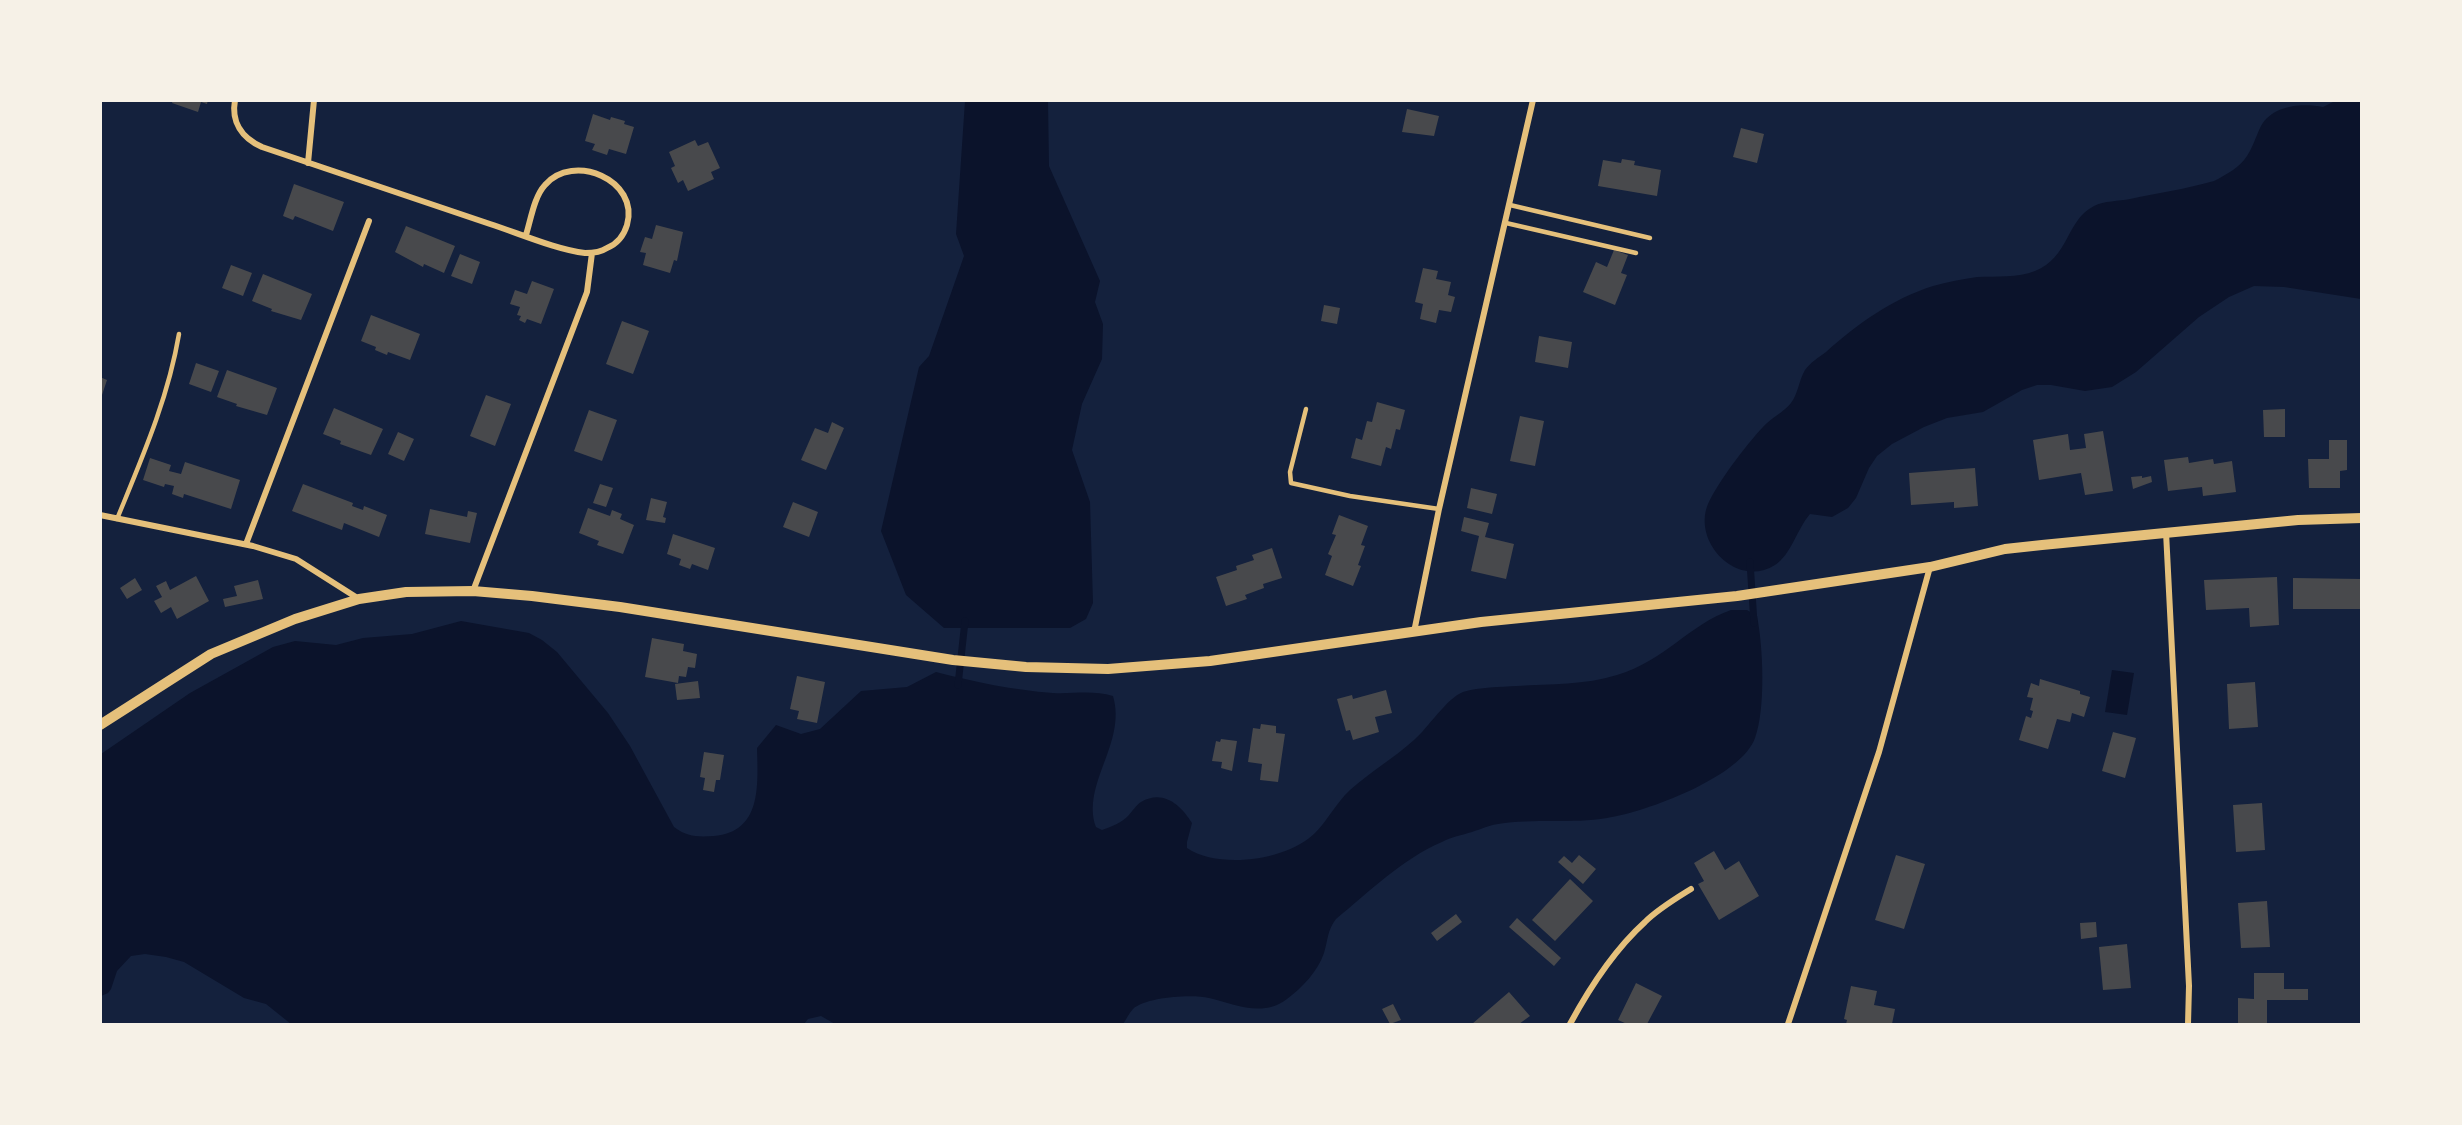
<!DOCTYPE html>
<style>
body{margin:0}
#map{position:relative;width:2462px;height:1125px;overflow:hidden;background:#14213d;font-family:Literata,serif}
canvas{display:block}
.frame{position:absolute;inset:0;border:102px solid #f6f1e7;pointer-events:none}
</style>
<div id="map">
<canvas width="2462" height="1125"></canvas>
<div class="frame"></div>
</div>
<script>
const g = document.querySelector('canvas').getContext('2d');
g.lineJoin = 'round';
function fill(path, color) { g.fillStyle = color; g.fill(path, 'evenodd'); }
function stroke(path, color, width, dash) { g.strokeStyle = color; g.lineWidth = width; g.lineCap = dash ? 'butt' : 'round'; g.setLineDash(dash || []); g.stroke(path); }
const water = new Path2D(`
 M 965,101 L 1048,101 L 1049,166 L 1100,281 L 1095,302 L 1103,324 L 1102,359 L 1082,404 L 1072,450 L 1090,502 L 1093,603 L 1086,619 L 1070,628 L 944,628 L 906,595 L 881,531 L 919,367 L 929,356 L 964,256 L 956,234 Z
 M 2335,101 L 2361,101 L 2361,299 L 2284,287 L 2254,286 L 2229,297 L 2199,317 L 2136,372 L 2112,387 L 2085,391 L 2051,385 L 2037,385 L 2022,390 L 1983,412 L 1947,418 L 1924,427 L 1892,444 L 1877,456 L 1869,468 L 1856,498 L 1848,508 L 1832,517 L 1810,514 C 1797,529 1791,555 1775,565 C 1737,589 1692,542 1708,504 C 1718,482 1746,445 1763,427 C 1771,418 1784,412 1791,403 C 1798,394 1799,380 1805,370 C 1810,363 1819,357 1826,352 C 1857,324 1892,299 1933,286 C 1947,282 1963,279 1977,277 C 1996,276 2018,278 2035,271 C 2069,258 2066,220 2094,206 C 2104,201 2119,201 2130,199 C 2158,193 2186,189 2214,181 C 2226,175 2240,167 2247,156 C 2253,147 2256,136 2261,126 C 2273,105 2302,103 2323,107 Z
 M 1731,610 L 1747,610 L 1757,616 C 1763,646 1766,708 1755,738 C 1741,777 1646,812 1607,818 C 1572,824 1534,818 1498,824 C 1490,825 1481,829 1472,832 C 1462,835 1451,837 1442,842 C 1402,859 1369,892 1336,919 C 1327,931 1328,940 1324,953 C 1318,971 1302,988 1287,999 C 1262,1018 1235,1004 1209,998 C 1192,994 1146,997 1133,1009 C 1129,1013 1126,1020 1123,1024 L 835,1024 L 821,1016 L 808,1019 L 804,1024 L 291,1024 L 266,1004 L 244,998 L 184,962 L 166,957 L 145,954 L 131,956 L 117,971 L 111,989 L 108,993 L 101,996 L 101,754 L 190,693 L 273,647 L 295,641 L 336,645 L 363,638 L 412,634 L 461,621 L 529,633 L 542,640 L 557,652 L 608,713 L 630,746 L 674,827 C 687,837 698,837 714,836 C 762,832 758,785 757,748 L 776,725 L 801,734 L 820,729 L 861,691 L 907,687 L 936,672 C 975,682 1013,690 1053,693 C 1074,694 1093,690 1113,696 C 1127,743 1081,784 1096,827 L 1102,830 C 1111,827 1121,823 1128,816 C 1132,812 1136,805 1141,802 C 1163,789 1181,805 1192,823 L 1187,842 L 1187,848 C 1220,870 1288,860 1315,833 C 1328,820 1336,803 1350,790 C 1370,772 1394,758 1414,740 C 1428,728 1447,698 1463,692 C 1480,687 1500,687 1517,686 C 1551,684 1585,685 1617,675 C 1663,662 1690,624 1731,610 Z
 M 2112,670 L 2134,673 L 2127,715 L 2105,712 Z`);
const stream = new Path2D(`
 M 1750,562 L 1754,623
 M 958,685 L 965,621`);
const building = new Path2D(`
 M 173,100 L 208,100 L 207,104 L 201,102 L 198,112 L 172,103 Z
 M 1407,109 L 1439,116 L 1434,136 L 1402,132 Z
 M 593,114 L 610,120 L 611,117 L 625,121 L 624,124 L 634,127 L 626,154 L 609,149 L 607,155 L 592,150 L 595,144 L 585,141 Z
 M 1741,128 L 1764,134 L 1757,163 L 1733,157 Z
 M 695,140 L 698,146 L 708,142 L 720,168 L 711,172 L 714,179 L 688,191 L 683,180 L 678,183 L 671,168 L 675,166 L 669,152 Z
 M 1622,159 L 1635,161 L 1634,165 L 1661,170 L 1657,196 L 1598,186 L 1603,160 L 1621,163 Z
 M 294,184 L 344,202 L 333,231 L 295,216 L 293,220 L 283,216 Z
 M 656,225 L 683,232 L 677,261 L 674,260 L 670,273 L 643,265 L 646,253 L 640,252 L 645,237 L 652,239 Z
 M 406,226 L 455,246 L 444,273 L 424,264 L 423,267 L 395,252 Z
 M 1614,250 L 1628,255 L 1621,273 L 1627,275 L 1615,305 L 1583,292 L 1596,262 L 1607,267 Z
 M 460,254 L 480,262 L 472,284 L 451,276 Z
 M 231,265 L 252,273 L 243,296 L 222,288 Z
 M 1423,268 L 1438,271 L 1436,279 L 1451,282 L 1448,295 L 1455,297 L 1451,312 L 1439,310 L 1436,323 L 1420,319 L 1423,304 L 1415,302 Z
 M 263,274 L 312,294 L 301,320 L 271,311 L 272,309 L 252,301 Z
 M 532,281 L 554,289 L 541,324 L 527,319 L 525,323 L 519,320 L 521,316 L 517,315 L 520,307 L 510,304 L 515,290 L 527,294 Z
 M 1324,305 L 1340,308 L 1337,324 L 1321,321 Z
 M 371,315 L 420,334 L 410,360 L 388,352 L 387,355 L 375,350 L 376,347 L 361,341 Z
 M 622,321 L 649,331 L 633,374 L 606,364 Z
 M 1539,336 L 1572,342 L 1568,368 L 1535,362 Z
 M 196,363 L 219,371 L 211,392 L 189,384 Z
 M 227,370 L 277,388 L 267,415 L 236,406 L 237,404 L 217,397 Z
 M 100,377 L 107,380 L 101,398 L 100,398 Z
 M 486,395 L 511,404 L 495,446 L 470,436 Z
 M 1377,402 L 1405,410 L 1400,430 L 1396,429 L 1391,449 L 1386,447 L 1381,466 L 1351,458 L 1356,438 L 1362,440 L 1367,421 L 1372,422 Z
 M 334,408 L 383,429 L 371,455 L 340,444 L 341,441 L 323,434 Z
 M 2285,409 L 2285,437 L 2264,437 L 2263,410 Z
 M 589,410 L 617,420 L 602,461 L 574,451 Z
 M 1520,416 L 1544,421 L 1535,466 L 1510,461 Z
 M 832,422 L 844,428 L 826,470 L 801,460 L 815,428 L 828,433 Z
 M 2103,431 L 2113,491 L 2085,495 L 2081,473 L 2039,480 L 2033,440 L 2068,434 L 2070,450 L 2086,448 L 2084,434 Z
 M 398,432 L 414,439 L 404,461 L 388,454 Z
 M 2329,440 L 2347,440 L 2347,470 L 2340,471 L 2340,488 L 2309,488 L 2308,459 L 2329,459 Z
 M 2188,457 L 2189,463 L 2213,459 L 2214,464 L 2232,461 L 2236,492 L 2203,496 L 2202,487 L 2168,491 L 2164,460 Z
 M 150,458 L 171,465 L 169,471 L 181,474 L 185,462 L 240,480 L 231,509 L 184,494 L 183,498 L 172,494 L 174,486 L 165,484 L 164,487 L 143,480 Z
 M 1975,468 L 1978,506 L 1954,508 L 1954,502 L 1911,505 L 1909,473 Z
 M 2142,476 L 2142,478 L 2151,476 L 2152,482 L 2133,489 L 2131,477 Z
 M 303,484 L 353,503 L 352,506 L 363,510 L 364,506 L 387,515 L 379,537 L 344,523 L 342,530 L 292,511 Z
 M 600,484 L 613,488 L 606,507 L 593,503 Z
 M 1471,488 L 1497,494 L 1492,514 L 1467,508 Z
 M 651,498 L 667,502 L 663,517 L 666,518 L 665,523 L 646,520 Z
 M 793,502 L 818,512 L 809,537 L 783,527 Z
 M 588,508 L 610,516 L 612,510 L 622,514 L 620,519 L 634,525 L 623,554 L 597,545 L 599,541 L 579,533 Z
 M 430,509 L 467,517 L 468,511 L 477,513 L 470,543 L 425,534 Z
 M 1339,515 L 1368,526 L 1361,545 L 1365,546 L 1358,565 L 1361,566 L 1353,586 L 1325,575 L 1332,556 L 1328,554 L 1336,535 L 1332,534 Z
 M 1464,517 L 1489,523 L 1485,537 L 1514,544 L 1506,579 L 1471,571 L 1479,536 L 1461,531 Z
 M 673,534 L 715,548 L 708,570 L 692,564 L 690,569 L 679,565 L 681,559 L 667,554 Z
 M 1272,548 L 1282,578 L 1263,584 L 1264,588 L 1245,595 L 1247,599 L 1226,606 L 1216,577 L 1237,570 L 1236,566 L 1254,560 L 1252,555 Z
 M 196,576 L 209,601 L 177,619 L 171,607 L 161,613 L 154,601 L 162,597 L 156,586 L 166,581 L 170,590 Z
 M 2277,577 L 2279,625 L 2250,627 L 2249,608 L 2206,610 L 2204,580 Z
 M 135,578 L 142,590 L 127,599 L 120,588 Z
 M 2293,578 L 2362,579 L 2362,609 L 2293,609 Z
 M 258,580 L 263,599 L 225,607 L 223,599 L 237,596 L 234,586 Z
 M 652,638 L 684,644 L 683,651 L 697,654 L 695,668 L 688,667 L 686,677 L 679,676 L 678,683 L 645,677 Z
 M 797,676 L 825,682 L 817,723 L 797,719 L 799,711 L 790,709 Z
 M 2040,679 L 2080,691 L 2080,694 L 2090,697 L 2084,717 L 2072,713 L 2070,722 L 2057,719 L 2048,749 L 2019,740 L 2026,716 L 2031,718 L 2033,711 L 2030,710 L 2033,698 L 2027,697 L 2031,683 L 2039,686 Z
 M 698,681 L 700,698 L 677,700 L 675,684 Z
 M 2255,682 L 2258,727 L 2229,729 L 2227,684 Z
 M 1386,690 L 1392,713 L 1375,717 L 1379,732 L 1353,740 L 1350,730 L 1346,731 L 1337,699 L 1352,695 L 1353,699 Z
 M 1261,724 L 1276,726 L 1276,733 L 1285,734 L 1278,782 L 1260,780 L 1262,764 L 1248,762 L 1253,728 L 1260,729 Z
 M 2113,732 L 2136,738 L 2125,778 L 2102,771 Z
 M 1221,739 L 1237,741 L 1232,771 L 1221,768 L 1222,762 L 1212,761 L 1216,741 L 1220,742 Z
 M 704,752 L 724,755 L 720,780 L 716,780 L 714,792 L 703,790 L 705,778 L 700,777 Z
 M 2262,803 L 2265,850 L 2236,852 L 2233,805 Z
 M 1714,851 L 1725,870 L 1739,861 L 1759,896 L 1719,920 L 1698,884 L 1704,881 L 1694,863 Z
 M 1579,855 L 1596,869 L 1583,884 L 1558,862 L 1564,856 L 1572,863 Z
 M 1896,855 L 1925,864 L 1904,929 L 1875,920 Z
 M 1570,879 L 1593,901 L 1555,941 L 1532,920 Z
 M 2267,901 L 2270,947 L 2241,948 L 2238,903 Z
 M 1456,914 L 1462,922 L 1437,941 L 1431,933 Z
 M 1517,918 L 1561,958 L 1554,966 L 1509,927 Z
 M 2096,922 L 2097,937 L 2081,939 L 2080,923 Z
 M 2127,944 L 2131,988 L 2103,990 L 2099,947 Z
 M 2254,973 L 2284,973 L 2284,989 L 2308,989 L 2308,1000 L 2267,1000 L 2267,1024 L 2238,1024 L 2238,998 L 2254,999 Z
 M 1636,983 L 1662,996 L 1647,1024 L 1627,1024 L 1618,1020 Z
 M 1851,986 L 1877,991 L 1874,1005 L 1895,1009 L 1892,1024 L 1846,1024 L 1847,1020 L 1844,1019 Z
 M 1509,992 L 1530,1016 L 1519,1024 L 1472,1024 Z
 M 1393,1004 L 1401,1020 L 1390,1024 L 1382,1009 Z`);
const service = new Path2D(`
 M 1510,205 L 1650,238
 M 1506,223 L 1636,253
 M 1306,409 L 1290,472 L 1291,483 L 1350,496 L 1439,509
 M 117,519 C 142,458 168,399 179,334`);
const minor = new Path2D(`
 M 235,100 C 231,122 242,138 262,147 C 338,173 414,199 490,224 C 518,233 557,250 585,253 C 593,253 601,252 607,248 C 617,244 624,235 627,225 C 640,180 573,152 545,185 C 534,197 531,219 526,235
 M 308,163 L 314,100
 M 100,515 L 253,546 L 296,559 L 359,599
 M 2166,532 L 2189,986 L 2188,1024
 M 246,544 L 369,221
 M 473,591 L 587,292 L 592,253
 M 1414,632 L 1439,509 L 1533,100
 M 1570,1024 C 1590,987 1613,951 1645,922 C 1658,909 1675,899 1691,889
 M 1788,1024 L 1879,752 L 1930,567`);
const tertiary = new Path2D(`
 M 100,725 L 211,654 L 295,619 L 359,599 L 406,592 L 473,591 L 532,596 L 620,607 L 953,660 L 1026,667 L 1108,669 L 1210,661 L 1481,622 L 1737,596 L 1930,567 L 2005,549 L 2042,545 L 2298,520 L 2362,518`);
fill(water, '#0b132b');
stroke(stream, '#0b132b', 7);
fill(building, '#48494c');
stroke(service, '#e5c07b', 4.5);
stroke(minor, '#e5c07b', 6);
stroke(tertiary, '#e5c07b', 10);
</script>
